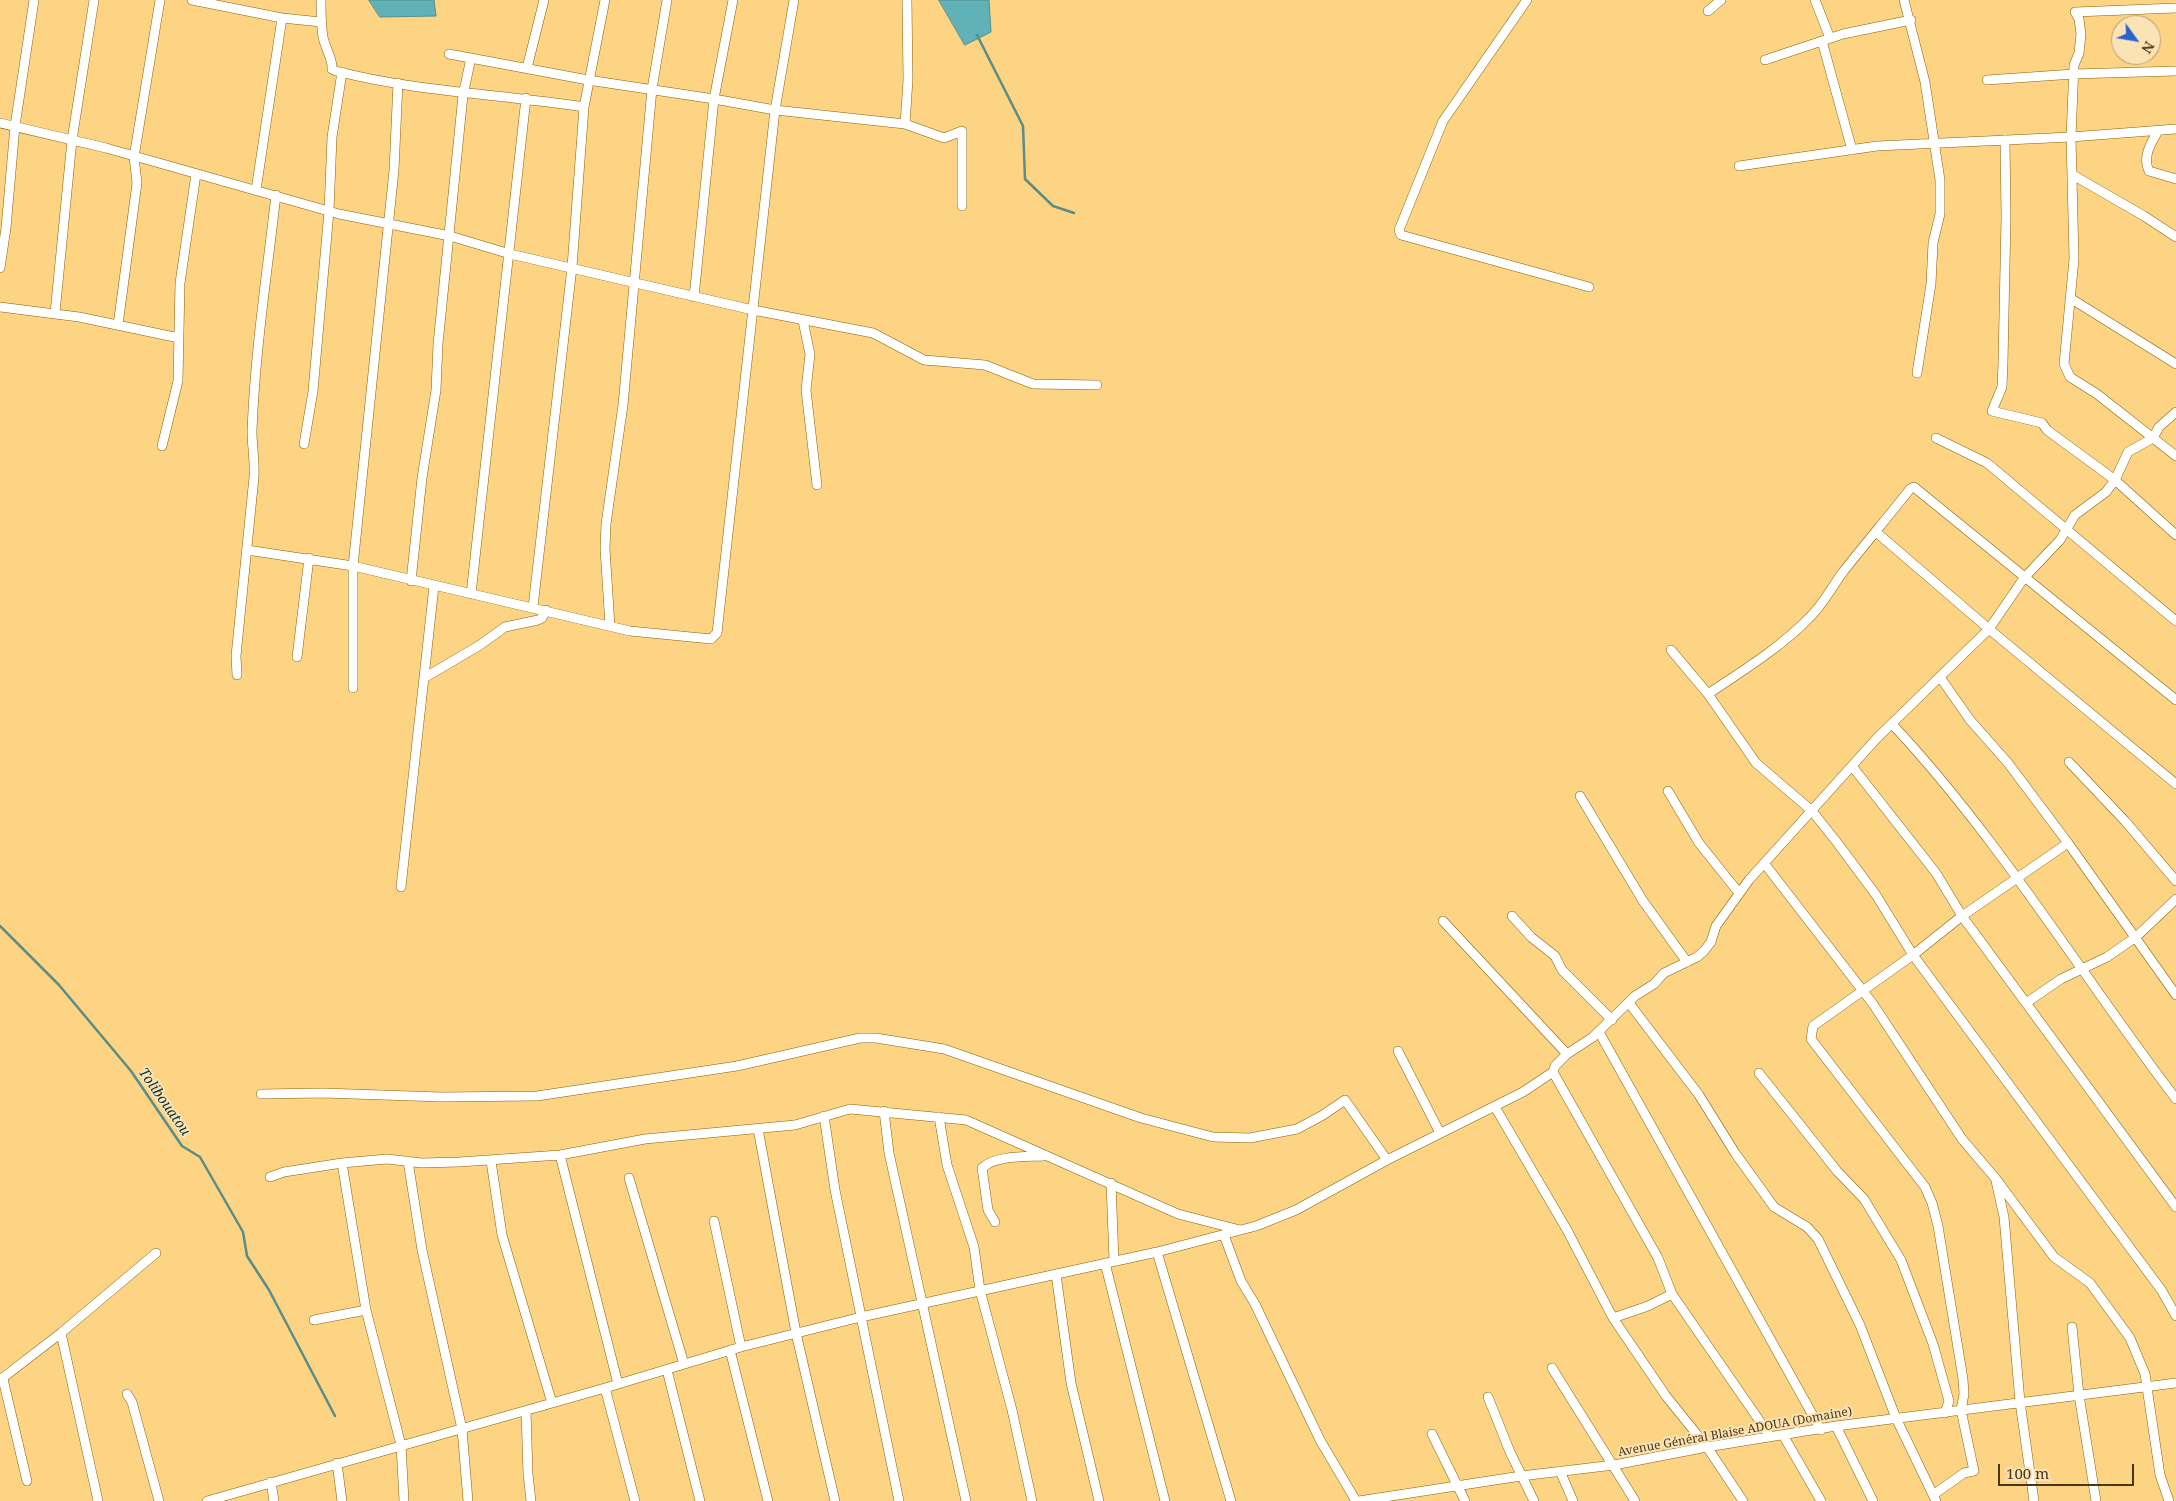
<!DOCTYPE html>
<meta charset="utf-8">
<style>
body{margin:0}
#map{position:relative;width:2176px;height:1501px;overflow:hidden;background:#fdd384;font-family:"Noto Serif",serif}
canvas{display:block}
.north{position:absolute;left:2111px;top:15px;width:50px;height:50px;box-sizing:border-box;background:#fce3b6;border:1px solid #b49e76;border-radius:50%;rotate:122deg;font-size:14px;font-weight:700;line-height:20px;text-align:center;color:#483716}
.north::after{content:'';display:block;margin:auto;width:18px;height:22px;background:#2a62cf;clip-path:polygon(50% 0,100% 100%,50% 72%,0 100%)}
.scale{position:absolute;left:1998px;top:1464px;width:136px;height:22px;box-sizing:border-box;border:2px solid #483716;border-top:0;padding-left:6px;font-size:15px;line-height:18px;white-space:nowrap;color:#483716;-webkit-text-stroke:4px #fce3b6;paint-order:stroke}
</style>
<div id="map">
<canvas width="2176" height="1501"></canvas>
<div class="north">N</div>
<div class="scale">100 m</div>
</div>
<script>
const g = document.querySelector('canvas').getContext('2d');
g.lineJoin = 'round';
function fill(path, color) { g.fillStyle = color; g.fill(path, 'evenodd'); }
function stroke(path, color, width, dash) { g.strokeStyle = color; g.lineWidth = width; g.lineCap = dash ? 'butt' : 'round'; g.setLineDash(dash || []); g.stroke(path); }
function drawText(font, color, halo, rows, align = 'center') {
  g.font = font + ' "Noto Serif",serif'; g.lineWidth = 4; g.setLineDash([]); g.textBaseline = 'middle'; g.strokeStyle = halo; g.fillStyle = color; for (const [text, x, y, turn = 0] of rows) {
    g.save(); g.translate(x, y); g.rotate((+turn || 0) * Math.PI / 180); g.textAlign = isNaN(turn) ? turn : align; if (halo) g.strokeText(text, 0, 0); g.fillText(text, 0, 0); g.restore();
  }
}
const water = new Path2D(`
 M 369,0 L 434,0 L 436,16 L 380,17 Z
 M 939,0 L 989,0 L 991,32 L 965,45 Z`);
const stream = new Path2D(`
 M 977,35 L 1023,126 L 1025,179 L 1053,206 L 1074,213
 M 0,926 L 59,985 L 131,1071 L 182,1146 L 200,1157 L 243,1232 L 247,1256 L 269,1290 L 335,1416`);
const street = new Path2D(`
 M 192,0 L 282,18 L 321,22
 M 321,0 C 321,12 321,25 323,37 C 325,48 333,59 332,69 L 336,71 C 417,92 501,94 584,107
 M 1527,0 L 1443,121 L 1399,230 L 1401,235 L 1589,287
 M 1815,0 L 1830,38
 M 1904,0 L 1925,82 L 1940,180 L 1940,214 L 1933,243 L 1931,284 L 1917,373
 M 2176,8 L 2075,12 L 2079,19 L 2081,34 L 2079,53 L 2074,65 L 2071,137 L 2074,259 L 2064,364 L 2070,377 L 2097,394 L 2176,456
 M 1708,11 L 1721,0
 M 1822,41 L 1852,150
 M 449,54 L 588,80 L 714,99 L 775,110 L 905,124 L 944,138 L 962,131 L 962,206
 M 1765,60 L 1843,34 L 1911,20
 M 527,68 L 544,0
 M 1987,80 L 2074,74 L 2176,71
 M 0,123 L 106,148 L 339,214 L 450,236 L 510,254 L 753,310 L 873,333 L 924,360 L 985,365 L 1033,384 L 1097,385
 M 905,124 L 908,80 L 907,0
 M 2158,131 C 2151,143 2142,157 2149,171 L 2176,179
 M 2005,140 L 2006,217 L 2003,363 L 2002,387 L 1992,411 L 2042,423 L 2047,430 L 2115,480 L 2176,535
 M 1739,166 L 1877,146 L 2071,137 L 2176,129
 M 2073,175 L 2144,216 L 2176,237
 M 256,190 L 282,18
 M 0,268 L 6,228 L 15,126 L 34,0
 M 694,297 L 714,99 L 733,0
 M 2070,298 L 2176,364
 M 0,307 L 79,317 L 179,338
 M 55,313 L 72,140 L 94,0
 M 803,321 L 810,354 L 806,390 L 817,485
 M 118,325 L 137,183 L 134,157 L 160,0
 M 1936,438 L 1987,463 L 2176,621
 M 304,444 L 313,391 L 329,211 L 332,137 L 342,72
 M 162,446 L 178,381 L 180,283 L 196,174
 M 1876,532 L 1989,629 L 2176,784
 M 247,550 L 353,566 L 630,631 L 711,639 L 717,633 L 775,110 L 794,0
 M 411,581 L 422,478 L 436,390 L 438,344 L 463,95 L 471,58
 M 471,594 L 526,98
 M 533,607 L 572,267 L 584,107 L 605,0
 M 610,626 L 605,549 L 606,524 L 623,405 L 652,89 L 667,0
 M 1671,650 L 1708,694 L 1756,763 L 1812,811 L 1839,845 L 1876,895 L 1913,955 L 2162,1291 L 2176,1316
 M 297,657 L 309,558
 M 237,675 L 236,656 L 254,477 C 255,461 252,446 252,431 C 255,352 267,273 276,195
 M 1940,677 L 1970,720 L 2008,763 L 2068,843 L 2176,995
 M 424,678 L 480,645 L 505,627 L 538,620 L 542,618 L 546,610
 M 353,688 L 353,566 L 394,170 L 398,83
 M 1708,694 C 1742,671 1780,648 1809,618 C 1823,605 1831,588 1843,572 C 1865,544 1888,517 1910,489 L 1914,487 L 2176,700
 M 1892,724 C 1999,838 2081,975 2176,1099
 M 2069,762 L 2125,821 L 2176,881
 M 1852,766 L 1936,873 L 1962,916 L 2176,1207
 M 1668,791 L 1699,843 L 1739,893
 M 1580,796 L 1643,901 L 1687,962
 M 1764,863 L 1873,1004 L 1962,1139 L 1996,1179 L 2054,1257 L 2090,1283 L 2130,1338 L 2145,1374 L 2160,1475 L 2169,1501
 M 401,887 L 434,586
 M 1512,916 L 1531,937 L 1555,956 L 1562,970 L 1612,1020
 M 1443,921 L 1567,1054
 M 1629,1003 L 1699,1095 L 1735,1153 L 1774,1207 L 1807,1227 L 1818,1239 L 1860,1325 L 1896,1418 L 1936,1501
 M 2026,1003 L 2061,979 L 2107,957 L 2136,937 L 2176,899
 M 1599,1032 L 1821,1430
 M 1398,1051 L 1440,1133
 M 1553,1072 L 1658,1258 L 1672,1294 L 1770,1436
 M 1759,1073 L 1837,1171 L 1864,1199 L 1901,1260 L 1933,1344 L 1949,1401 L 1945,1413
 M 261,1094 L 323,1093 L 441,1097 L 537,1096 L 737,1066 L 860,1038 L 876,1038 L 944,1049 L 1141,1118 L 1213,1137 L 1250,1138 L 1297,1129 L 1323,1115 L 1345,1100 L 1387,1160
 M 1495,1107 L 1567,1230 L 1613,1318 L 1666,1396 L 1707,1447 L 1743,1501
 M 884,1111 L 889,1153 L 966,1501
 M 824,1116 L 835,1190 L 899,1501
 M 939,1117 L 947,1165 L 974,1247 L 980,1290 L 1012,1410 L 1032,1501
 M 758,1129 L 796,1333 L 835,1501
 M 560,1155 L 618,1384
 M 408,1161 L 422,1250 L 462,1429 L 468,1501
 M 491,1161 L 502,1235 L 552,1403
 M 342,1163 L 366,1310 L 401,1445 L 404,1501
 M 270,1177 L 284,1172 L 342,1163 L 387,1159 L 422,1163 L 459,1162 L 560,1155 L 645,1139 L 795,1125 L 850,1109 L 966,1120 L 1178,1214 L 1240,1230
 M 629,1178 L 684,1364
 M 1996,1181 L 2004,1217 L 2020,1402 L 2034,1501
 M 1111,1183 L 1114,1261
 M 714,1221 L 741,1347
 M 995,1222 L 988,1210 L 982,1168 C 996,1155 1026,1157 1044,1156
 M 1224,1235 L 1241,1281 L 1255,1304 L 1320,1440 L 1356,1501
 M 1157,1252 L 1231,1501
 M 1105,1263 L 1165,1501
 M 1056,1274 L 1071,1383 L 1099,1501
 M 1613,1318 L 1648,1306 L 1672,1294
 M 314,1320 L 366,1310
 M 2072,1327 L 2079,1395 L 2096,1501
 M 61,1333 L 98,1501
 M 730,1350 L 768,1501
 M 1552,1368 L 1635,1501
 M 667,1370 L 700,1501
 M 3,1379 L 27,1481
 M 0,1380 L 61,1333 L 156,1253
 M 605,1388 L 635,1501
 M 127,1394 L 132,1402 L 159,1501
 M 1488,1397 L 1510,1452 L 1534,1501
 M 526,1411 L 528,1474 L 531,1501
 M 1836,1426 L 1873,1501
 M 1432,1434 L 1465,1501
 M 1783,1435 L 1821,1501
 M 337,1463 L 342,1501
 M 1560,1471 L 1573,1501
 M 271,1482 L 274,1501
 M 1933,1495 L 1964,1473 L 1974,1471 L 1961,1410 L 1964,1394 L 1963,1379 L 1938,1226 L 1932,1203 L 1925,1187 L 1811,1039 L 1813,1026 L 1913,955 L 1962,916 L 2068,843
 M 207,1501 L 605,1388 L 741,1347 L 861,1317 L 1157,1252 L 1256,1226 L 1296,1210 L 1387,1160 L 1523,1092 L 1553,1072 L 1555,1066 L 1567,1054 L 1593,1037 L 1635,996 L 1654,984 L 1664,973 L 1697,957 L 1704,951 L 1711,942 L 1716,926 L 1749,880 L 1877,738 L 1989,629 L 2024,578 L 2060,540 L 2075,515 L 2106,492 L 2115,480 L 2128,452 L 2153,438 L 2159,427 L 2176,412
 M 1359,1501 L 1521,1476 L 1614,1465 L 1707,1447 L 1836,1426 L 2176,1383`);
const streetNames = [
 ["Avenue Général Blaise ADOUA (Domaine)",1735,1432,-10]
];
const waterNames = [
 ["Tolibouatou",164,1102,55]
];
fill(water, '#60b2b8');
stroke(water, '#598d87', 1);
stroke(stream, '#598d87', 2.5);
stroke(street, '#886200', 10);
stroke(street, '#fff', 9);
drawText('12px', '#483716', '#fce3b6', streetNames);
drawText('italic 14px', '#073134', '#fce3b6', waterNames);
</script>
